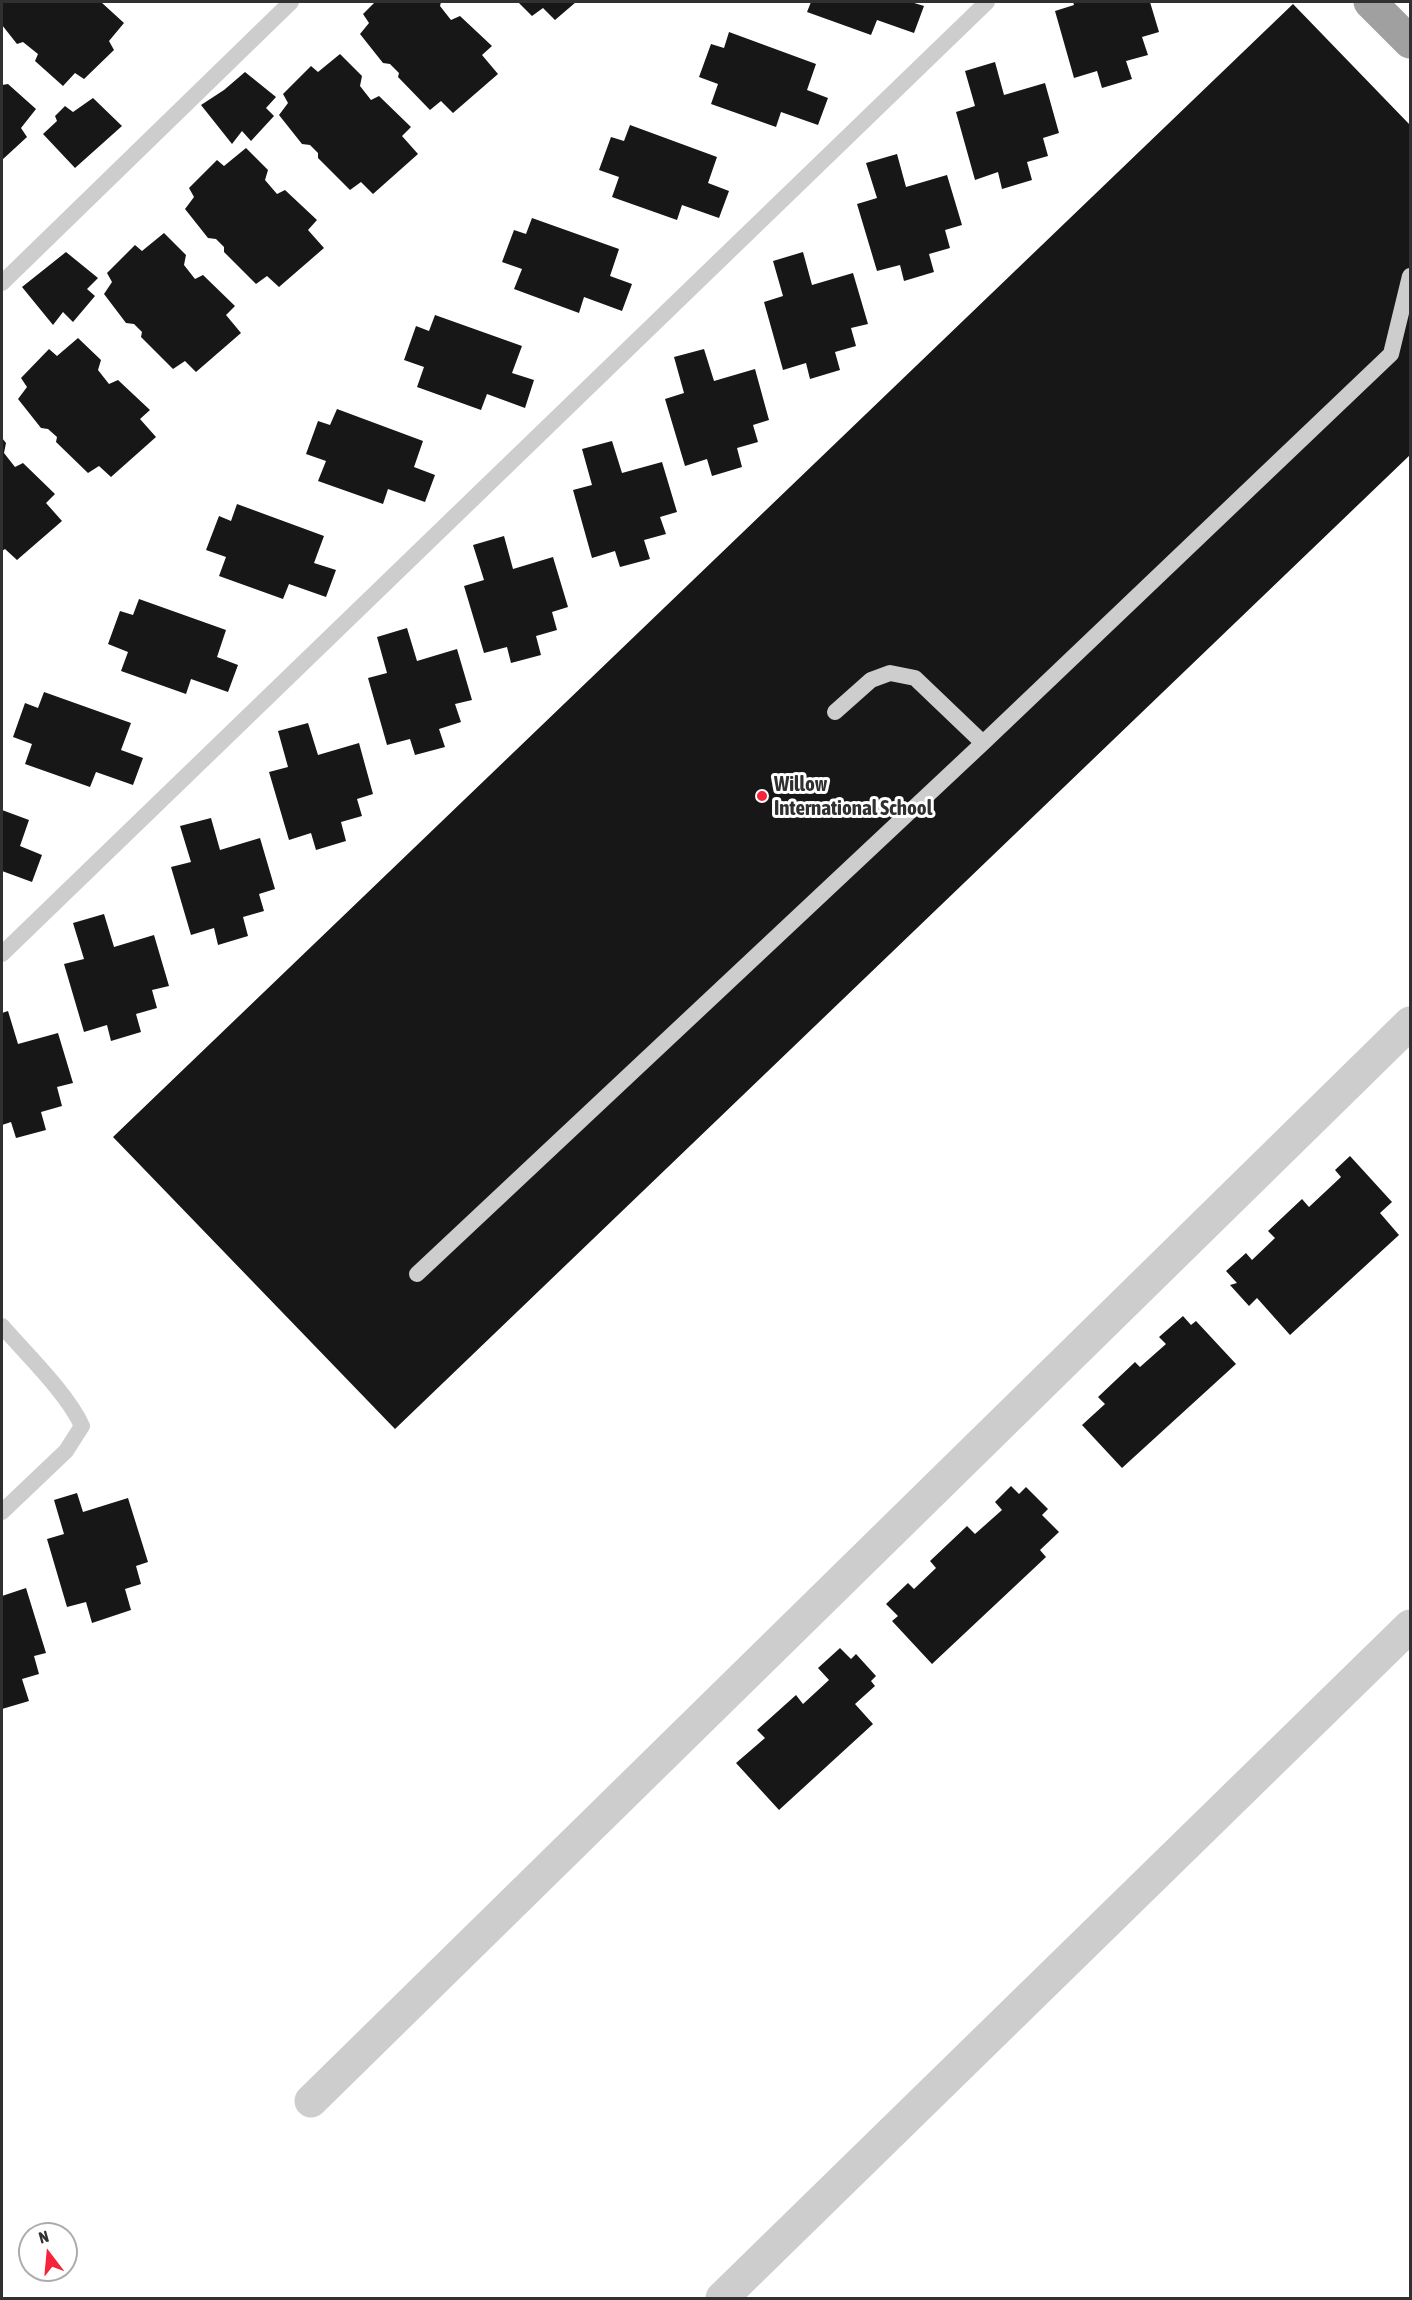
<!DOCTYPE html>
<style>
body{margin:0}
#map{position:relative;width:1412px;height:2300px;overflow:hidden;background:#fff;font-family:"Asap Condensed",sans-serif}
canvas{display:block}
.frame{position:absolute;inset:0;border:3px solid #303030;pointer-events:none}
.north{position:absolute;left:18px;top:2222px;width:60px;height:60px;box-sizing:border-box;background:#fff;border:2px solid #acacac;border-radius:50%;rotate:344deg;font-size:16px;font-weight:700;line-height:24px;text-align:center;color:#303030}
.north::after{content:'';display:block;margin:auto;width:21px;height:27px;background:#f5243a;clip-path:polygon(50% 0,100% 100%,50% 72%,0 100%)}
</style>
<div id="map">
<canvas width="1412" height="2300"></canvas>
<div class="frame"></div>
<div class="north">N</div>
</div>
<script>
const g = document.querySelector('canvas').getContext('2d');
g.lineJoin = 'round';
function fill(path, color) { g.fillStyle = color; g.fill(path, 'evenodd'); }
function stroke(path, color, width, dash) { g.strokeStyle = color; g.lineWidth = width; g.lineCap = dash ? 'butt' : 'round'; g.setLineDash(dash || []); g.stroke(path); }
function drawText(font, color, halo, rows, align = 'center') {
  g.font = font + ' "Asap Condensed",sans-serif'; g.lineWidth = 6; g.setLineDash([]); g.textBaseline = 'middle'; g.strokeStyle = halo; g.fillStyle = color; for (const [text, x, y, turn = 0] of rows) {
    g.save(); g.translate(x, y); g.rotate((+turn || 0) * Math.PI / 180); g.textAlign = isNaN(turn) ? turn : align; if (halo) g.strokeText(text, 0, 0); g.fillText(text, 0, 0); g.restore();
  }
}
const building = new Path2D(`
 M 2,2 L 101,2 L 124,23 L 109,41 L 114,50 L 84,79 L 75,73 L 63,86 L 35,61 L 38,54 L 23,42 L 17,44 L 2,25 Z
 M 375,2 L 441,2 L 440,6 L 451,20 L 460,16 L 492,46 L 482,55 L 498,74 L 453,113 L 441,101 L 430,110 L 398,77 L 399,73 L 390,64 L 383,63 L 360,34 L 369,23 L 363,14 Z
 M 518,2 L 576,2 L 555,20 L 543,8 L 532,16 Z
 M 811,2 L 911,2 L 924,6 L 914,33 L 877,20 L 871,35 L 807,12 Z
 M 1073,2 L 1150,2 L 1159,32 L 1142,37 L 1148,55 L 1126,61 L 1132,79 L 1102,88 L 1097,71 L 1074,78 L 1055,11 L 1074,5 Z
 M 1293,4 L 1410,125 L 1410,455 L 395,1429 L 113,1137 Z
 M 729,32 L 816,64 L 807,90 L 828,98 L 818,125 L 781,112 L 776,127 L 711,104 L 718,84 L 699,77 L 711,44 L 724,48 Z
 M 340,54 L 362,76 L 360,86 L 371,100 L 379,96 L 411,127 L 402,136 L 418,154 L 373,194 L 361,182 L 350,190 L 318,158 L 318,153 L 310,145 L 302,144 L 279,115 L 288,103 L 283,94 L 311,66 L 318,72 Z
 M 995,62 L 1004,95 L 1045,83 L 1059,133 L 1043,138 L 1048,156 L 1027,162 L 1032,180 L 1002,189 L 998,172 L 975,180 L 956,112 L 975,106 L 965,71 Z
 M 245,72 L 276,97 L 266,108 L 274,116 L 251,141 L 242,131 L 232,144 L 201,105 L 224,90 Z
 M 8,84 L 36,109 L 21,128 L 27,137 L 2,160 L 2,85 Z
 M 93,98 L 122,126 L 75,168 L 43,134 L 57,121 L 55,116 L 65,106 L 73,112 Z
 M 630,125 L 717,157 L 708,183 L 729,191 L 719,218 L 682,205 L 677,220 L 612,197 L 619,177 L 599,170 L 611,137 L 624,141 Z
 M 246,148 L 268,170 L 265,180 L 277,194 L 285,190 L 317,220 L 308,230 L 324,248 L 279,287 L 267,276 L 256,284 L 224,252 L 224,247 L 216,239 L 208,238 L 185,209 L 194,197 L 189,188 L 217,160 L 224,166 Z
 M 897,154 L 906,187 L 947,175 L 962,225 L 945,230 L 950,248 L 929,254 L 934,272 L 904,281 L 900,265 L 877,271 L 857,204 L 877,198 L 866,163 Z
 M 532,218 L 619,249 L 610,276 L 632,284 L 622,311 L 584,297 L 579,313 L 514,289 L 522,269 L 502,262 L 514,230 L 526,234 Z
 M 164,233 L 186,255 L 184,265 L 195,279 L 203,275 L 235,306 L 226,315 L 241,333 L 196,372 L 185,361 L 173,369 L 141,337 L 142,332 L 134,324 L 126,323 L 104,294 L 112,282 L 107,273 L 135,245 L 142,251 Z
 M 66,252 L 98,278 L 87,289 L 95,296 L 73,322 L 63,312 L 53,325 L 22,287 Z
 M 803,252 L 812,285 L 853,273 L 868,324 L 851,328 L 856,346 L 835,352 L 840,370 L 810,379 L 806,363 L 783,370 L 764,302 L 783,296 L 773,261 Z
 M 435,315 L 522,346 L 512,373 L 534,380 L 525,408 L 487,394 L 481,410 L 417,387 L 424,367 L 404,360 L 416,326 L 429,331 Z
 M 78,338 L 101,360 L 98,370 L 109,384 L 118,380 L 150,410 L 140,419 L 156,437 L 111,477 L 99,466 L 88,473 L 56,442 L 57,437 L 48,429 L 41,428 L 18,399 L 27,387 L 21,378 L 49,349 L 57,356 Z
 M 704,349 L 714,381 L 755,369 L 769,420 L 753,425 L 758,442 L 737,448 L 742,467 L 712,476 L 707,459 L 685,466 L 665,399 L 684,393 L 674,357 Z
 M 337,409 L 423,441 L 414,467 L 435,475 L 425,502 L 388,489 L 383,504 L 318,481 L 326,461 L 306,454 L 318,421 L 330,425 Z
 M 2,438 L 6,443 L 4,453 L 15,467 L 23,463 L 55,494 L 46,503 L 62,521 L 17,560 L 5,549 L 2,551 Z
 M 612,441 L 622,473 L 662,462 L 677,512 L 660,517 L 666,534 L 644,540 L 650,559 L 620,567 L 615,551 L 592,558 L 573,490 L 592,485 L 582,449 Z
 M 237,504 L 324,536 L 314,563 L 336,570 L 326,597 L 289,584 L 283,599 L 219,576 L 226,557 L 206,550 L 219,516 L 231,521 Z
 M 504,536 L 513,569 L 553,557 L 568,607 L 552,612 L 557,630 L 536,636 L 541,655 L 511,663 L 507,647 L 484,653 L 464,586 L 484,580 L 473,545 Z
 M 139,599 L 226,630 L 217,657 L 238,665 L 228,692 L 191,679 L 186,694 L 121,671 L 128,652 L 108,644 L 120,611 L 133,615 Z
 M 407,628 L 417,661 L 457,649 L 472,700 L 455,704 L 461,722 L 439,729 L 445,747 L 415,755 L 410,739 L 387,745 L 368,678 L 387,673 L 377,637 Z
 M 44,692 L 131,723 L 121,750 L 143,758 L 133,785 L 96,772 L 90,787 L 25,764 L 32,744 L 13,737 L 25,703 L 38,708 Z
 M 308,723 L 318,755 L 359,743 L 373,794 L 357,799 L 362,816 L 341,822 L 346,841 L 316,850 L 311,833 L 289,840 L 269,772 L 288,767 L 278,731 Z
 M 2,810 L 29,820 L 20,846 L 42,855 L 32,882 L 2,871 Z
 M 211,818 L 220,850 L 260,838 L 275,889 L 259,894 L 264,911 L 243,917 L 248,936 L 218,945 L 214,928 L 191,935 L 171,867 L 191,862 L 180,826 Z
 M 104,914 L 114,947 L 154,935 L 169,986 L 152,990 L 157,1008 L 136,1014 L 141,1032 L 111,1041 L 107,1025 L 84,1032 L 64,964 L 84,959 L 73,923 Z
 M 8,1011 L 18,1044 L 58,1033 L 73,1083 L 57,1087 L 62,1106 L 41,1112 L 46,1130 L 16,1138 L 11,1122 L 2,1125 L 2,1013 Z
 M 1350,1156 L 1392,1202 L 1380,1213 L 1399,1235 L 1290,1335 L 1257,1298 L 1249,1306 L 1230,1285 L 1237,1283 L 1226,1271 L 1246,1253 L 1252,1260 L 1275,1238 L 1268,1231 L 1302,1199 L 1309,1207 L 1341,1177 L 1335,1170 Z
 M 1183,1316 L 1191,1325 L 1196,1321 L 1236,1364 L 1122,1468 L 1082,1425 L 1105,1404 L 1098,1397 L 1135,1362 L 1140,1367 L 1166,1344 L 1159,1337 Z
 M 1011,1486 L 1019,1494 L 1026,1487 L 1048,1509 L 1042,1515 L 1059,1532 L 1040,1550 L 1046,1557 L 932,1664 L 892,1621 L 898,1616 L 886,1604 L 908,1583 L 914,1589 L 936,1568 L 930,1561 L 967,1526 L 975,1534 L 1002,1510 L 995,1502 Z
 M 77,1493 L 83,1512 L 128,1498 L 148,1562 L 136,1566 L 141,1584 L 125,1589 L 131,1610 L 92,1623 L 86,1602 L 67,1607 L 47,1539 L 64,1534 L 54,1500 Z
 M 26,1588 L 46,1653 L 34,1656 L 39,1674 L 22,1679 L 29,1701 L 2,1709 L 2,1596 Z
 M 840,1648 L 851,1659 L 856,1654 L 876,1676 L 871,1681 L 875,1686 L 855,1704 L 873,1724 L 779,1810 L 736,1763 L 765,1738 L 757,1730 L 796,1695 L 803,1704 L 829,1680 L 818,1668 Z`);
const service = new Path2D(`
 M 2,283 L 291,2
 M 835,712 L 871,680 L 890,673 L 915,678 L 983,743
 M 2,954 L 987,2
 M 417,1274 L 983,743 L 1391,354 L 1410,276
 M 2,1326 C 26,1354 67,1393 82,1426 L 66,1451 L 2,1512`);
const minor = new Path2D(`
 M 311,2101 L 1410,1023
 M 722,2298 L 1410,1626`);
const trunk = new Path2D(`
 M 1370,2 L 1410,42`);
const markers = [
 [762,796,6,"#f5243a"]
];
const poiNames = [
 ["Willow",774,784],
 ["International School",774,808]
];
fill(building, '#171717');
stroke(service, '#cdcdcd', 16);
stroke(minor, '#cdcdcd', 33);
stroke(trunk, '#a0a0a0', 33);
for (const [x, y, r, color] of markers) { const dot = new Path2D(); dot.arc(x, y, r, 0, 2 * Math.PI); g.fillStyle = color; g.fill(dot); stroke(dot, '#fff', 2); }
drawText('bold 21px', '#303030', '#fff', poiNames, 'left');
</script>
